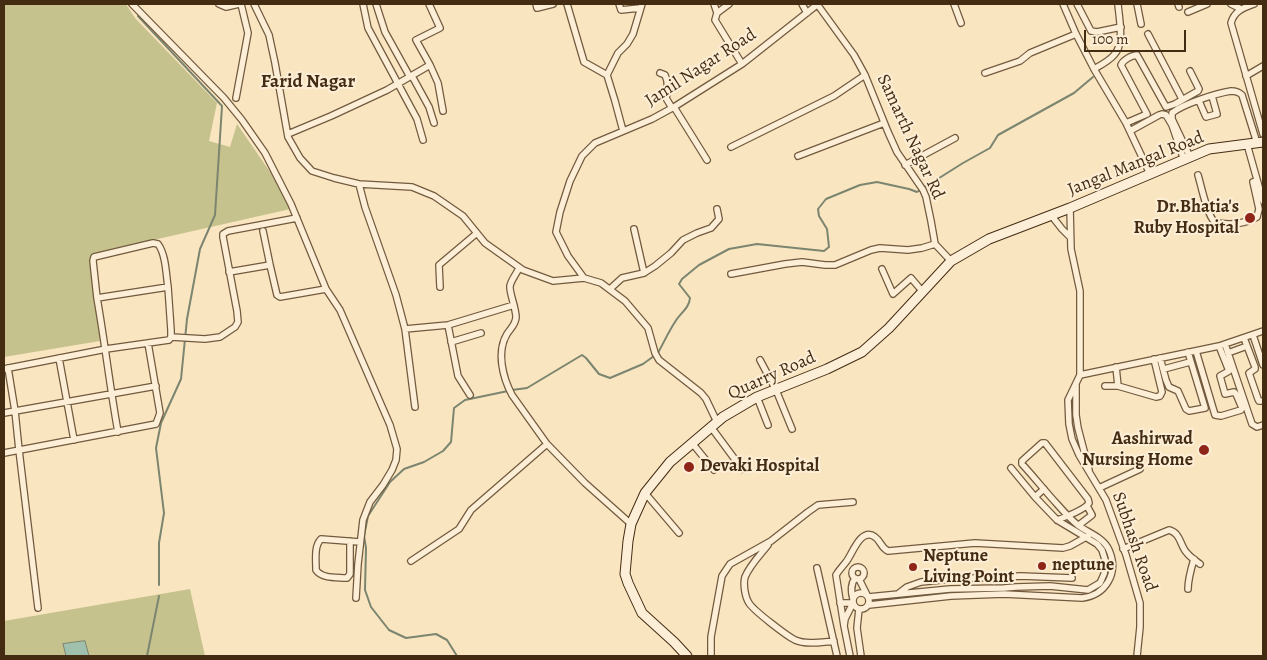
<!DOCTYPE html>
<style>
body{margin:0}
#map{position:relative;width:1267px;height:660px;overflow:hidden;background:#fae5c1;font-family:Alegreya,serif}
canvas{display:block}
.frame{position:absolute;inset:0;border:5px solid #442c13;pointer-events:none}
.scale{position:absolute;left:1084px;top:30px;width:102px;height:22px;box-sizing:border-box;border:2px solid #442c13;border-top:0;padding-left:6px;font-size:15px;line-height:18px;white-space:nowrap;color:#442c13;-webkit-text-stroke:4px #fceed7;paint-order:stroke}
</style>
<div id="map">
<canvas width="1267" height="660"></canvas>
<div class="frame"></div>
<div class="scale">100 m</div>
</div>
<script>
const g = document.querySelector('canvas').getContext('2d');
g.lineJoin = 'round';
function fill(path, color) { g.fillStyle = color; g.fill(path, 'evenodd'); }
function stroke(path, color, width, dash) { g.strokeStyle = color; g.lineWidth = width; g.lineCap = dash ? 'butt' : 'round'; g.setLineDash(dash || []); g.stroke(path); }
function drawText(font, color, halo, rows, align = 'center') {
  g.font = font + ' Alegreya,serif'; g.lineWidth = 4; g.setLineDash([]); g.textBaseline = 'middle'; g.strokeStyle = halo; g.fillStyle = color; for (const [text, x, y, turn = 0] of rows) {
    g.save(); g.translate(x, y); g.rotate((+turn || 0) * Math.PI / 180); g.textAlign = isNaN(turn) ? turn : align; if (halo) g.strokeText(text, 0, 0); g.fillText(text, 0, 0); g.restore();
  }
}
const green = new Path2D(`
 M 4,4 L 126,4 L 135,18 L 217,103 L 209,141 L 230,147 L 237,124 L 295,208 L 91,254 L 100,341 L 4,357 Z
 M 190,589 L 205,656 L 4,656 L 4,621 Z`);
const water = new Path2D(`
 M 85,641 L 89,656 L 66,656 L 63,644 Z`);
const stream = new Path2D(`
 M 138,16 L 222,106 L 215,215 L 200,249 L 187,319 L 181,379 L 161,423 L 156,448 L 164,513 L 159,543 L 159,585
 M 658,353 L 659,351 C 664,342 669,331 675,322 C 680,313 689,309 690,298 L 679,284 L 682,279 L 699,265 L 729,249 L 757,244 L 824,251 L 829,247 L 827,229 L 819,216 L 818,209 L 826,199 L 860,185 L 877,182 L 909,189 L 917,192 L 963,163 L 990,148 L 998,135 L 1074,93 L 1093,77
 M 512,390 L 527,388 L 582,355 L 586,358 L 599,374 L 610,378 L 643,364 L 654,356
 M 147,656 L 159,596
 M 457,656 L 447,640 L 436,634 L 406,638 L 389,630 L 371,607 L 365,590 L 366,548 L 364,536 L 368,516 L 390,482 L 404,469 L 424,462 L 443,451 L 451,442 L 454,408 L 465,400 L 508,391`);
const minor = new Path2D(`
 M 132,4 L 224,98 L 242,120 L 265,153 L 291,204 L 326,289 L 340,310 L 390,425 L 397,449 L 396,460 L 392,470 L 383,485 L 370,502 L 363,520 L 358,564 L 356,598
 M 219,4 L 226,7 L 239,4
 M 254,4 L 269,35 L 275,63 L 288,137 L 300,158 L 312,171 L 334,178 L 359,184 L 412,187 L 434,196 L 463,216 L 485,243 L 523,270 L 553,281 L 584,278 L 601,283 L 625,301 L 648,328 L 655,353 L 659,360 L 701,393 L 706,399 L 717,422
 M 363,4 L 368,28 L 417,119 L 423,140
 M 376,4 L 385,32 L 410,77
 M 536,4 L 537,8 L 553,4
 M 567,4 L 584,62 L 607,75
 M 619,4 L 621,10 L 640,8
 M 714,4 L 717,13
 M 729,4 L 717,13 L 715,20 L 742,64
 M 802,4 L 807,13
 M 817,4 L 854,55 L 865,75 L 888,132 L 897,152 L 923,190 L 926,197 L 931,221 L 935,244 L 951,261
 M 954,4 L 961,23
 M 1063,4 L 1076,34 L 1094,69 L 1126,123 L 1150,174
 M 1077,4 L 1091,31 L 1097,32 L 1121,27
 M 1137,4 L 1141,24
 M 1178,4 L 1179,7
 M 1231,4 L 1241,9
 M 1254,4 C 1243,8 1234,11 1231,23 L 1263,134
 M 1188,12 L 1207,4
 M 1148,34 L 1182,99
 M 430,65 L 438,83 L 443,111
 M 1094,69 C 1101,65 1109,61 1114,55 C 1125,44 1119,18 1118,4
 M 660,73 L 665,75 C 669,83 668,90 666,98 L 672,108
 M 985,73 L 1020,61 L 1030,53 L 1076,34
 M 412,76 L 429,107 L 434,123
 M 1246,76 L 1263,66
 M 236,98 L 248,33 L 241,4
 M 1199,101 L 1206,117 L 1217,114 L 1212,96
 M 674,107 L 707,160
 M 1126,123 L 1147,114 L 1121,65 C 1123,60 1132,55 1137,55 L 1166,107 L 1175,104 L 1198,91 L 1199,89 L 1190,71
 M 623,131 L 615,101 L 607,75 L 618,53 L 627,44 L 633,34 L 642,4
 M 1130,131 L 1159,115 L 1162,114 L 1166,115 L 1172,125 L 1184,160
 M 288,134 L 331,116 L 387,90 L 430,65 L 416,40 L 440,28 L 429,4
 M 1247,144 L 1263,201
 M 731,147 L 834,96 L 865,75
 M 798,156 L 884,123
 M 1190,157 L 1172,119 L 1172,113 C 1183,104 1217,93 1231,91 C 1236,91 1239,92 1242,95 L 1257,143
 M 905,165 L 955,138
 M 1198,175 C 1201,185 1207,215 1214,221 C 1218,224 1225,224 1230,224 C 1240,224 1248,222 1257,217 L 1259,209 L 1253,182 L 1257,181
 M 359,184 L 365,207 L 396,295 L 405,329 L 415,407
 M 1070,208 L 1071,249 L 1080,291 L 1080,375 L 1068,400 L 1069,424 L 1072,439 L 1079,455 L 1106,500 L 1126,555 L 1140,603 L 1140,627 L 1137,656
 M 1051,215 L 1062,229 L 1070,237
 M 634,229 L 644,273
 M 263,231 L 270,265 L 277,295 L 280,297 L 326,289
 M 519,268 C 517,273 511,280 510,286 C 509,292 516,308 516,317 C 516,324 511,328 507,334 C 496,352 503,378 512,395 L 547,444 L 585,483 L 631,524
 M 882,269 L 893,294 L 911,278 L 923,292
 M 229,272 L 270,265
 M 731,274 L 785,264 L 802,262 L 825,265 L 835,265 L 871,250 L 880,248 L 908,250 L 922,248 L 935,244
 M 584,278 L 568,256 L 556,232 L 560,212 L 570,181 L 582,156 L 595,143 L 652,119 L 674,107 L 742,64 L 818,4
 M 440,287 L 439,265 L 477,233
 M 610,289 L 622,278 L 644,273 L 655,266 L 671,253 L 683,240 L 697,233 L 711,228 L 719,219 L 717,209
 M 97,298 L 93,261 L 94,257 L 153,243 L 158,244 C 166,255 166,274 168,287
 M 448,325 L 458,376 L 470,395
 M 405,329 L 448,325 L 514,305
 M 1253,335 L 1263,365
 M 171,337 L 205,339 L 220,337 L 235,327 L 238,322 L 237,311 L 223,237 L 223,234 L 228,231 L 297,218
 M 1244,338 L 1255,367 L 1255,369 L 1249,373 L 1258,399 L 1259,401 L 1263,401
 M 451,342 L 481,333
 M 1225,344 L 1252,424 L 1257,427 L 1263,425
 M 1196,351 L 1215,415 L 1221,416 L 1241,410 L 1242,408 L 1236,394 L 1234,392 L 1225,394 L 1220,376 L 1229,371 L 1219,346
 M 1228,353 L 1247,346
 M 59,358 L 74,440
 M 1160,358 L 1166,380 L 1169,387 L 1178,391 L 1186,409 L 1189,411 L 1205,408 L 1188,352
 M 760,360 L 776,390 L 792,429
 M 1116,367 L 1118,386
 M 8,368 L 15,411 L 19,450 L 38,608
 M 4,369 L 106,349 L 169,340 L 171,337 L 171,330 L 168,287 L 97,298 C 105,343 110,388 118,432
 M 1164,369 L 1190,362
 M 1080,375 L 1219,346 L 1263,331
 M 1076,384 L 1076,415 L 1078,428 L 1089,470
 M 1105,386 L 1118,386 L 1156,397 L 1160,396 L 1162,392 L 1154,359
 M 757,397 L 768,425
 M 4,413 L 156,386
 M 711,427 L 742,469
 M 692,443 L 714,470
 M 4,453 L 156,424 L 160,413 L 148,343
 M 1011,468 L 1035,497
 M 1099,488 L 1140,469
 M 645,493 L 679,533
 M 1079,525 L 1092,515 L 1087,506
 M 350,541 L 350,574 L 347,578 C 337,577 322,579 316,570 C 316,559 314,546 321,539 L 360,542
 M 768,545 C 760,555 750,565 745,577 C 743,584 745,597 749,603 C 754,611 787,636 795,640 C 806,645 822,642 834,641
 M 1123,549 L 1169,530 C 1181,533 1180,546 1187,553 C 1190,557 1196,561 1200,564
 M 411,561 L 459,529 L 471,510 L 547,444
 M852 573a6 6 0 1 1 12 0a6 6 0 1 1-12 0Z
 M 817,568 L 837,656
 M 859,579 L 868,597 L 950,589 L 1004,588 L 1016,587 L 1050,586 L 1088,590 L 1100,583 L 1104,574 L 1106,563 L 1102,550 L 1097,544 L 1057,520 L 1035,497 L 1044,489
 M 1188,589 C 1188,579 1191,569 1194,559
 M853 601a8 8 0 1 1 16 0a8 8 0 1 1-16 0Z
 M 898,594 L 907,587 L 921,582 L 951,579 L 1021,576 L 1072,578
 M 853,599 C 851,592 850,585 855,578
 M 840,603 L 853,603 L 845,619 L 844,626 L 850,656
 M 869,605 L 951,596 L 1004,594 L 1082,598 C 1106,595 1119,573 1109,550 C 1104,538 1089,533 1079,526 C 1071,520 1064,512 1057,504 C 1045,491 1034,477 1022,464 L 1022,461 L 1042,443 L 1045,443 L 1088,499 L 1089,503 C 1085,510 1065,517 1057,520
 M 859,609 L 857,628 L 861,656
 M 844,626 L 836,575 C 839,570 842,567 846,562 C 852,555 861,526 875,537 C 881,541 881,548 888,551 L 975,543 L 1063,548 L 1070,546 L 1088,536
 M 711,656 L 711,637 L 722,576 L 730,564 L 771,541 L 808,512 L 818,505 L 853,502`);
const secondary = new Path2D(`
 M 687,656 L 674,642 L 642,613 L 628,583 L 625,574 L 628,541 L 631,524 L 645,493 L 670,462 L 723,417 L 757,397 L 827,369 L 862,352 L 889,328 L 951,261 L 989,239 L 1070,208 L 1209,149 L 1263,142`);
const markers = [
 [1250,218,6,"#8f2418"],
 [1204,450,6,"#8f2418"],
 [689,467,6,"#8f2418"],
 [1042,566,5,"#8f2418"],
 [913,567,5,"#8f2418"]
];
const streetNames = [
 ["Jamil Nagar Road",701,68,-33],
 ["Samarth Nagar Rd",910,137,65],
 ["Jangal Mangal Road",1136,164,-22],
 ["Quarry Road",772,376,-24],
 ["Subhash Road",1134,542,71]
];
const poiNames = [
 ["Dr.Bhatia's",1239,208,"right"],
 ["Ruby Hospital",1239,229,"right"],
 ["Aashirwad",1193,440,"right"],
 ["Nursing Home",1193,461,"right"],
 ["Devaki Hospital",700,467],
 ["Neptune",923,557],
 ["Living Point",923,578],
 ["neptune",1052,566]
];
const neighbourhoodNames = [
 ["Farid Nagar",308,82]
];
fill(green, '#c6c28d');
fill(water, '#9fc0ad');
stroke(water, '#7b856f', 1);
stroke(stream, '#7b856f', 2);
stroke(minor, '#725a3e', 8);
stroke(secondary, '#442c13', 11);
stroke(minor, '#fceed7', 5.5);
stroke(secondary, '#fceed7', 9);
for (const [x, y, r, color] of markers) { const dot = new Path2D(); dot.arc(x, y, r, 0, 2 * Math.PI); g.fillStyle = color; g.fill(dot); stroke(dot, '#fceed7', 2); }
drawText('18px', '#442c13', '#fceed7', streetNames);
drawText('bold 18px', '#442c13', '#fceed7', poiNames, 'left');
drawText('bold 19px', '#442c13', '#fceed7', neighbourhoodNames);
</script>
